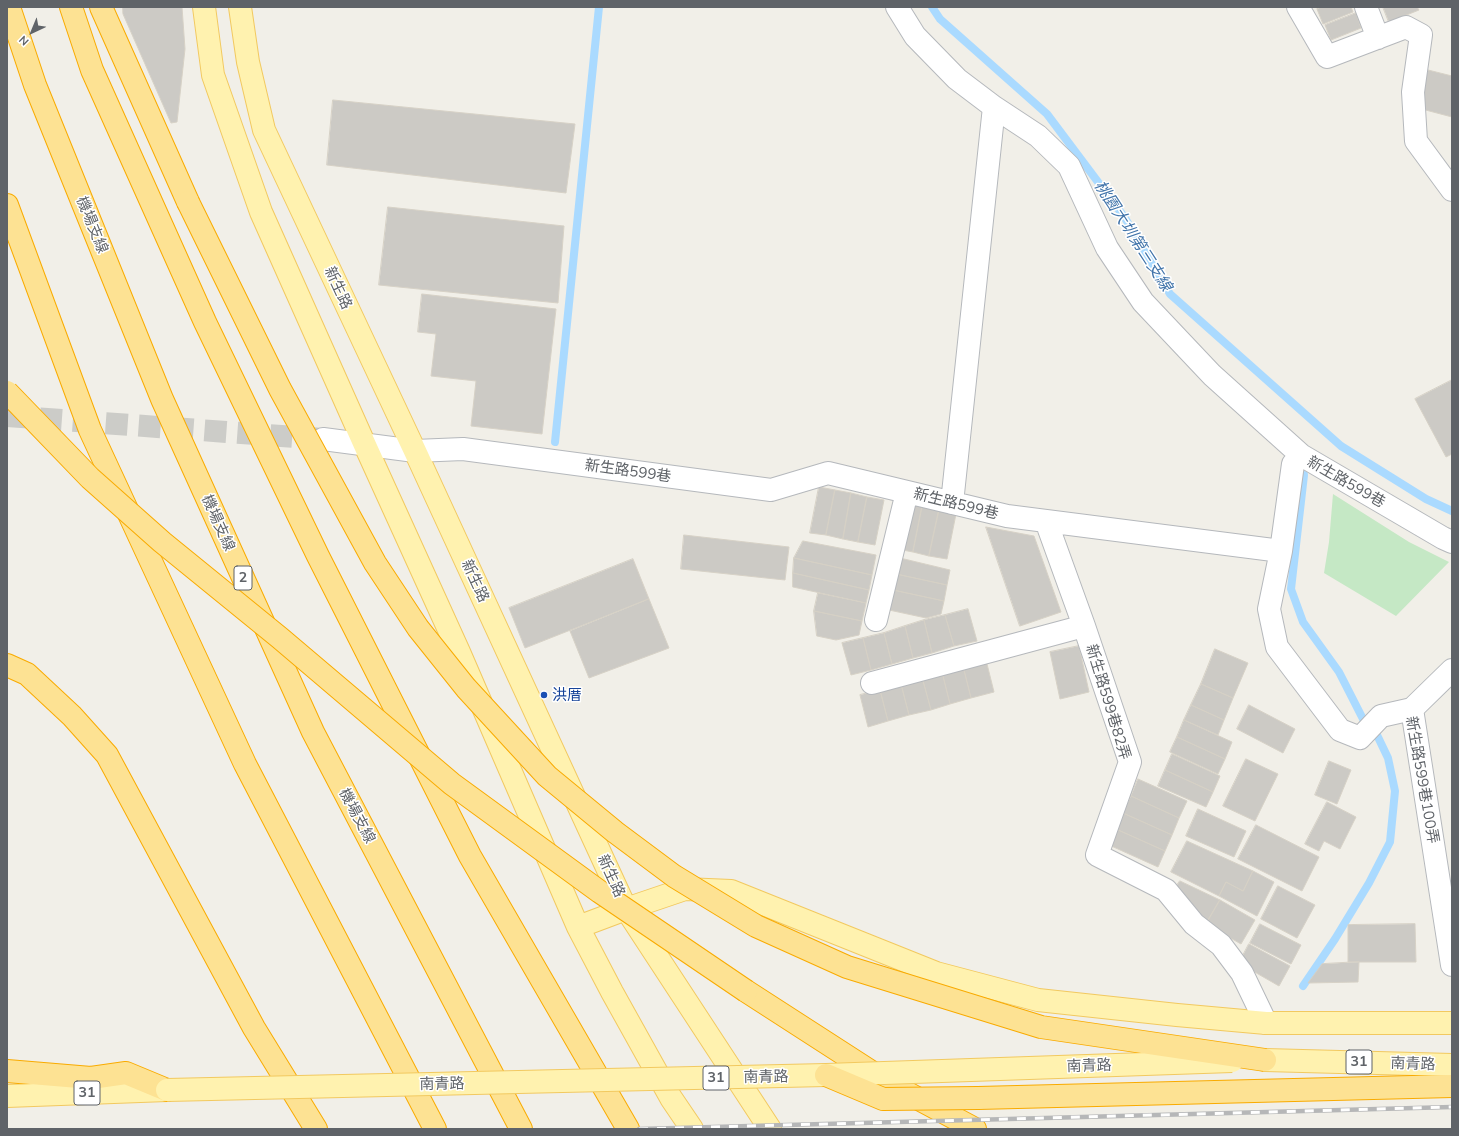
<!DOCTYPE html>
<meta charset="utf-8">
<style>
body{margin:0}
#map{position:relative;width:1459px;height:1136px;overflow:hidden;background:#f1efe8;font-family:Mulish,sans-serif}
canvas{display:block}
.frame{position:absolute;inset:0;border:8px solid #5f6368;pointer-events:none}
.north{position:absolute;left:12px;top:12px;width:40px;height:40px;-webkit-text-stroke:3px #fff;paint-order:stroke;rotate:224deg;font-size:11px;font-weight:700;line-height:16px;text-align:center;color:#5f6368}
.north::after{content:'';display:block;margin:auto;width:14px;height:18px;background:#5f6368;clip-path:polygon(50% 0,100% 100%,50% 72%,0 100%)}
</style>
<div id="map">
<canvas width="1459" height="1136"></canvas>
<div class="frame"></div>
<div class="north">N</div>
</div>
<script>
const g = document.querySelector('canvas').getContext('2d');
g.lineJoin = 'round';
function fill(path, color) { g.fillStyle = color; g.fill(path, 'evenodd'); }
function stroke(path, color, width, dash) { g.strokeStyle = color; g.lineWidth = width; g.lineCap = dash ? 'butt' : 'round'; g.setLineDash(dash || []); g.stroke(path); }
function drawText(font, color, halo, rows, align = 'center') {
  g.font = font + ' Mulish,"Noto Sans TC",sans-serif'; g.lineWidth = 3; g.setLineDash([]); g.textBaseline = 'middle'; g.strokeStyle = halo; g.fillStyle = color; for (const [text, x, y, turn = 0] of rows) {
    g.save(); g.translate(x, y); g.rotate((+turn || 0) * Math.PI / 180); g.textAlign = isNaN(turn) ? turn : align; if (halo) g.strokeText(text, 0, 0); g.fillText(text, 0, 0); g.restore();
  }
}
const green = new Path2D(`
 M 1333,494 L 1409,542 L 1449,562 L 1396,616 L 1324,573 L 1329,542 Z`);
const stream = new Path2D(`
 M 932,7 L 940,19 L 1047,114 L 1125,218 L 1170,294 L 1341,446 L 1426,499 L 1452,511
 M 555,442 L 599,7
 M 1304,475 L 1291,589 L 1303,622 L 1339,672 L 1364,721
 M 1303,986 L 1335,939 L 1369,883 L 1390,842 L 1395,791 L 1388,758 L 1377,735`);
const building = new Path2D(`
 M 123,7 L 182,7 L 185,49 L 177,122 L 171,123 L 123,14 Z
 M 1322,7 L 1351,7 L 1353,12 L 1323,24 L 1317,9 Z
 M 1383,7 L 1417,7 L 1419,10 L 1389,22 Z
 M 1356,13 L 1361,28 L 1331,40 L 1325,25 Z
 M 1428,70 L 1452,76 L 1452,117 L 1418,108 Z
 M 333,100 L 575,124 L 566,193 L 327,165 Z
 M 388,207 L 564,226 L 558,303 L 379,285 Z
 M 422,294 L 556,309 L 542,434 L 471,426 L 476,381 L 431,376 L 436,334 L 418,332 Z
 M 1452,380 L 1452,454 L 1446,457 L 1415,399 Z
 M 819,487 L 835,490 L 826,535 L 810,533 Z
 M 835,490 L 851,493 L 843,539 L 826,535 Z
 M 851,493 L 867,497 L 858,542 L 843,539 Z
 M 867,497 L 884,500 L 875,545 L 858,542 Z
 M 906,504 L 922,507 L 913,552 L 897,549 Z
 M 922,507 L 939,510 L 929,556 L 913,552 Z
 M 939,510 L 956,514 L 947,559 L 929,556 Z
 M 986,527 L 1034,536 L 1061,612 L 1020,626 Z
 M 684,535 L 789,547 L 785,580 L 681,569 Z
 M 803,541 L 876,555 L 872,575 L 794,558 Z
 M 794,558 L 872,575 L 869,590 L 793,573 Z
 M 900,558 L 950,570 L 947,585 L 896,574 Z
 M 633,559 L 649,599 L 525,648 L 509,608 Z
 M 793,573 L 869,590 L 866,603 L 793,587 Z
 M 896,574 L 947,585 L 944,601 L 893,590 Z
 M 893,590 L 944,601 L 941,614 L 926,618 L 889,610 Z
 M 818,593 L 866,603 L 862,621 L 814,611 Z
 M 649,599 L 669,648 L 589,678 L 570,631 Z
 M 968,609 L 977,641 L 954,646 L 945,615 Z
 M 814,611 L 862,621 L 859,635 L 836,640 L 817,636 Z
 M 945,615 L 954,646 L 932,653 L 924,620 Z
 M 924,620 L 932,653 L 913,658 L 905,626 Z
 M 905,626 L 913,658 L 892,664 L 884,633 Z
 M 884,633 L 892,664 L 871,670 L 863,638 Z
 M 863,638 L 871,670 L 851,675 L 842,643 Z
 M 1079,646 L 1089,692 L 1060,699 L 1050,652 Z
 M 1215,649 L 1248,663 L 1233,698 L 1201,684 Z
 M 986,660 L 994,692 L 971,698 L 963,666 Z
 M 963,666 L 971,698 L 950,704 L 942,672 Z
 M 942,672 L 950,704 L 931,710 L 922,677 Z
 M 922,677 L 931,710 L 909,715 L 901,684 Z
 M 901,684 L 909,715 L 888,721 L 880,690 Z
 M 1201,684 L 1233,698 L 1224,720 L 1191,705 Z
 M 880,690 L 888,721 L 868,727 L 860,695 Z
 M 1191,705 L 1224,720 L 1218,735 L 1184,720 Z
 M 1249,705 L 1295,729 L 1283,753 L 1237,729 Z
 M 1184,720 L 1232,742 L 1225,759 L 1177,737 Z
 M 1177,737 L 1225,759 L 1218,774 L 1170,752 Z
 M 1172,754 L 1220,776 L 1213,792 L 1165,770 Z
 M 1246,759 L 1278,774 L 1255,821 L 1223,806 Z
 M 1329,761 L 1351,770 L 1337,804 L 1315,795 Z
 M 1165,770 L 1213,792 L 1206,807 L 1158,786 Z
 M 1138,779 L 1187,801 L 1179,818 L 1131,796 Z
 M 1131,796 L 1179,818 L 1172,835 L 1123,813 Z
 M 1327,802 L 1356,817 L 1340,849 L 1324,841 L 1319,851 L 1305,844 Z
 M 1198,809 L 1246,831 L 1234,857 L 1186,836 Z
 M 1123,813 L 1172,835 L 1165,851 L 1116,829 Z
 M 1256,825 L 1319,857 L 1302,891 L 1238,859 Z
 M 1116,829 L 1165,851 L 1158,867 L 1109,845 Z
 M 1187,841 L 1253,871 L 1243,891 L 1226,882 L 1219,896 L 1171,872 Z
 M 1253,871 L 1274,882 L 1257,916 L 1219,896 L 1226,882 L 1243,891 Z
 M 1180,881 L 1220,900 L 1206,924 L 1172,892 Z
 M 1278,886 L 1315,905 L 1297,938 L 1261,919 Z
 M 1220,900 L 1255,920 L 1241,944 L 1206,924 Z
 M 1260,924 L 1301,945 L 1291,964 L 1250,943 Z
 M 1415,924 L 1416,962 L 1348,962 L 1348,925 Z
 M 1249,944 L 1290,966 L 1279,986 L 1239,963 Z
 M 1359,962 L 1358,982 L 1308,983 L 1322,964 Z`);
const minorTunnel = new Path2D(`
 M 7,416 L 323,439`);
const minor = new Path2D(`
 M 897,7 L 915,36 L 957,79 L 994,107
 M 1298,7 L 1327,57 L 1406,27 L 1421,35 L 1413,92 L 1416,141 L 1452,190
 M 1366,7 L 1378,38
 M 323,439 L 415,451 L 463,449 L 771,490 L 828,473 L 1007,516 L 1281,551 L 1293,464 L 1301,455 L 1443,538 L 1452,542
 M 952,503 L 994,107 L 1038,136 L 1069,166 L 1107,248 L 1143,302 L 1212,375 L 1301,455
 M 1046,521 L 1084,626 L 1130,762 L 1097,855 L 1166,890 L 1194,924 L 1221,945 L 1242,973 L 1266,1023
 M 1281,551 L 1269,609 L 1277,647 L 1340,730 L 1360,738 L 1381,716 L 1412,709 L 1452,965
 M 876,620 L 907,492
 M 872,683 L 1084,626
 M 1412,709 L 1452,670`);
const major = new Path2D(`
 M 204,7 L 213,75 L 261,212 L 364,443 L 459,652 L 578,927 L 612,992 L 671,1098 L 692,1129
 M 240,7 L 248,62 L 264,130 L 415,451 L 626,909 L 770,1129
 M 578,927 L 626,909 L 685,889 L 731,891 L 936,973 L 1038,1000 L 1177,1015 L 1266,1023 L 1452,1023
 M 1265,1060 L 1452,1065
 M 7,1096 L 167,1090`);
const highway = new Path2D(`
 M 9,7 L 35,85 L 162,399 L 313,732 L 521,1129
 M 71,7 L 92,70 L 205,322 L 318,556 L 470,856 L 628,1129
 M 101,7 L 188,202
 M 7,205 L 90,430 L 245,764 L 435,1129
 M 7,665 L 27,674 L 72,716 L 107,755 L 254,1028 L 316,1129
 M 746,991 L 887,1082 L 975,1129
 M 7,1071 L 91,1078 L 126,1073 L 167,1090
 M 978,1098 L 1452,1086`);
const rail = new Path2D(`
 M 639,1129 L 1452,1107`);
const majorBridge = new Path2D(`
 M 167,1090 L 826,1075 L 1232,1061`);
const highwayBridge = new Path2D(`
 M 188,202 L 280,389 L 375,563 L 418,628 L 466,688 L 547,776 L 615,832 L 674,876 L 756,926 L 847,967 L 1041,1027 L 1265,1060
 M 7,392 L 90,478 L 162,542 L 280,638 L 452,784 L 600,892 L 746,991
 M 826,1075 L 883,1099 L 978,1098`);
const markers = [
 [544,695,4,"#1a4fb4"]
];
const shields = [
 [243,578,18],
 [1359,1062,26],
 [716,1078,26],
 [87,1093,26]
];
const shieldNames = [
 ["2",243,578],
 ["31",1359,1062],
 ["31",716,1078],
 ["31",87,1093]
];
const streetNames = [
 ["機場支線",92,225,68],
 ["新生路",338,288,65],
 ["新生路599巷",628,471,8],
 ["新生路599巷",1346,482,30],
 ["新生路599巷",956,504,14],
 ["機場支線",218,523,66],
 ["新生路",475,581,65],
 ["新生路599巷82弄",1108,702,73],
 ["新生路599巷100弄",1422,780,80],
 ["機場支線",357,816,62],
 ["新生路",611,876,65],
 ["南青路",1413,1064,2],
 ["南青路",1089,1066,-2],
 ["南青路",766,1077,-1],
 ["南青路",442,1084,-1]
];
const transitNames = [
 ["洪厝",552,695]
];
const waterNames = [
 ["桃園大圳第三支線",1133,236,57]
];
fill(green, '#c5e8c5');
stroke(stream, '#aadaff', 8);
fill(building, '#cccac5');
stroke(building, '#d6d1c6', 1);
stroke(minorTunnel, '#ccccc8', 22, [22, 11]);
stroke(minor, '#b5b8bc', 24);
stroke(major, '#f2c960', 24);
stroke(highway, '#f9ab00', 24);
stroke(minor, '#fff', 22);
stroke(major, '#fff2af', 22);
stroke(highway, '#fde293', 22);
stroke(rail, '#b6b7b8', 4.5);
stroke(rail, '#fff', 3, [9]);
stroke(majorBridge, '#f2c960', 24, []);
stroke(highwayBridge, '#f9ab00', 24, []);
stroke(majorBridge, '#fff2af', 22);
stroke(highwayBridge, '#fde293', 22);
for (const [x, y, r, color] of markers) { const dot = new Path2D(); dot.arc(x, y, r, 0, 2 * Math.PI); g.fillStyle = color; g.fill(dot); stroke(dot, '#fff', 1.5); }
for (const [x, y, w] of shields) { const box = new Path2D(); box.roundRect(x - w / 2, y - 12, w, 24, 3); g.fillStyle = '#fff'; g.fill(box); stroke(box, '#5f6368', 1); }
drawText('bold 14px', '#5f6368', null, shieldNames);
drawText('15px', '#5f6368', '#fff', streetNames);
drawText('15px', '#164399', '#fff', transitNames, 'left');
drawText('italic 16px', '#4174aa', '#fff', waterNames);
</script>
